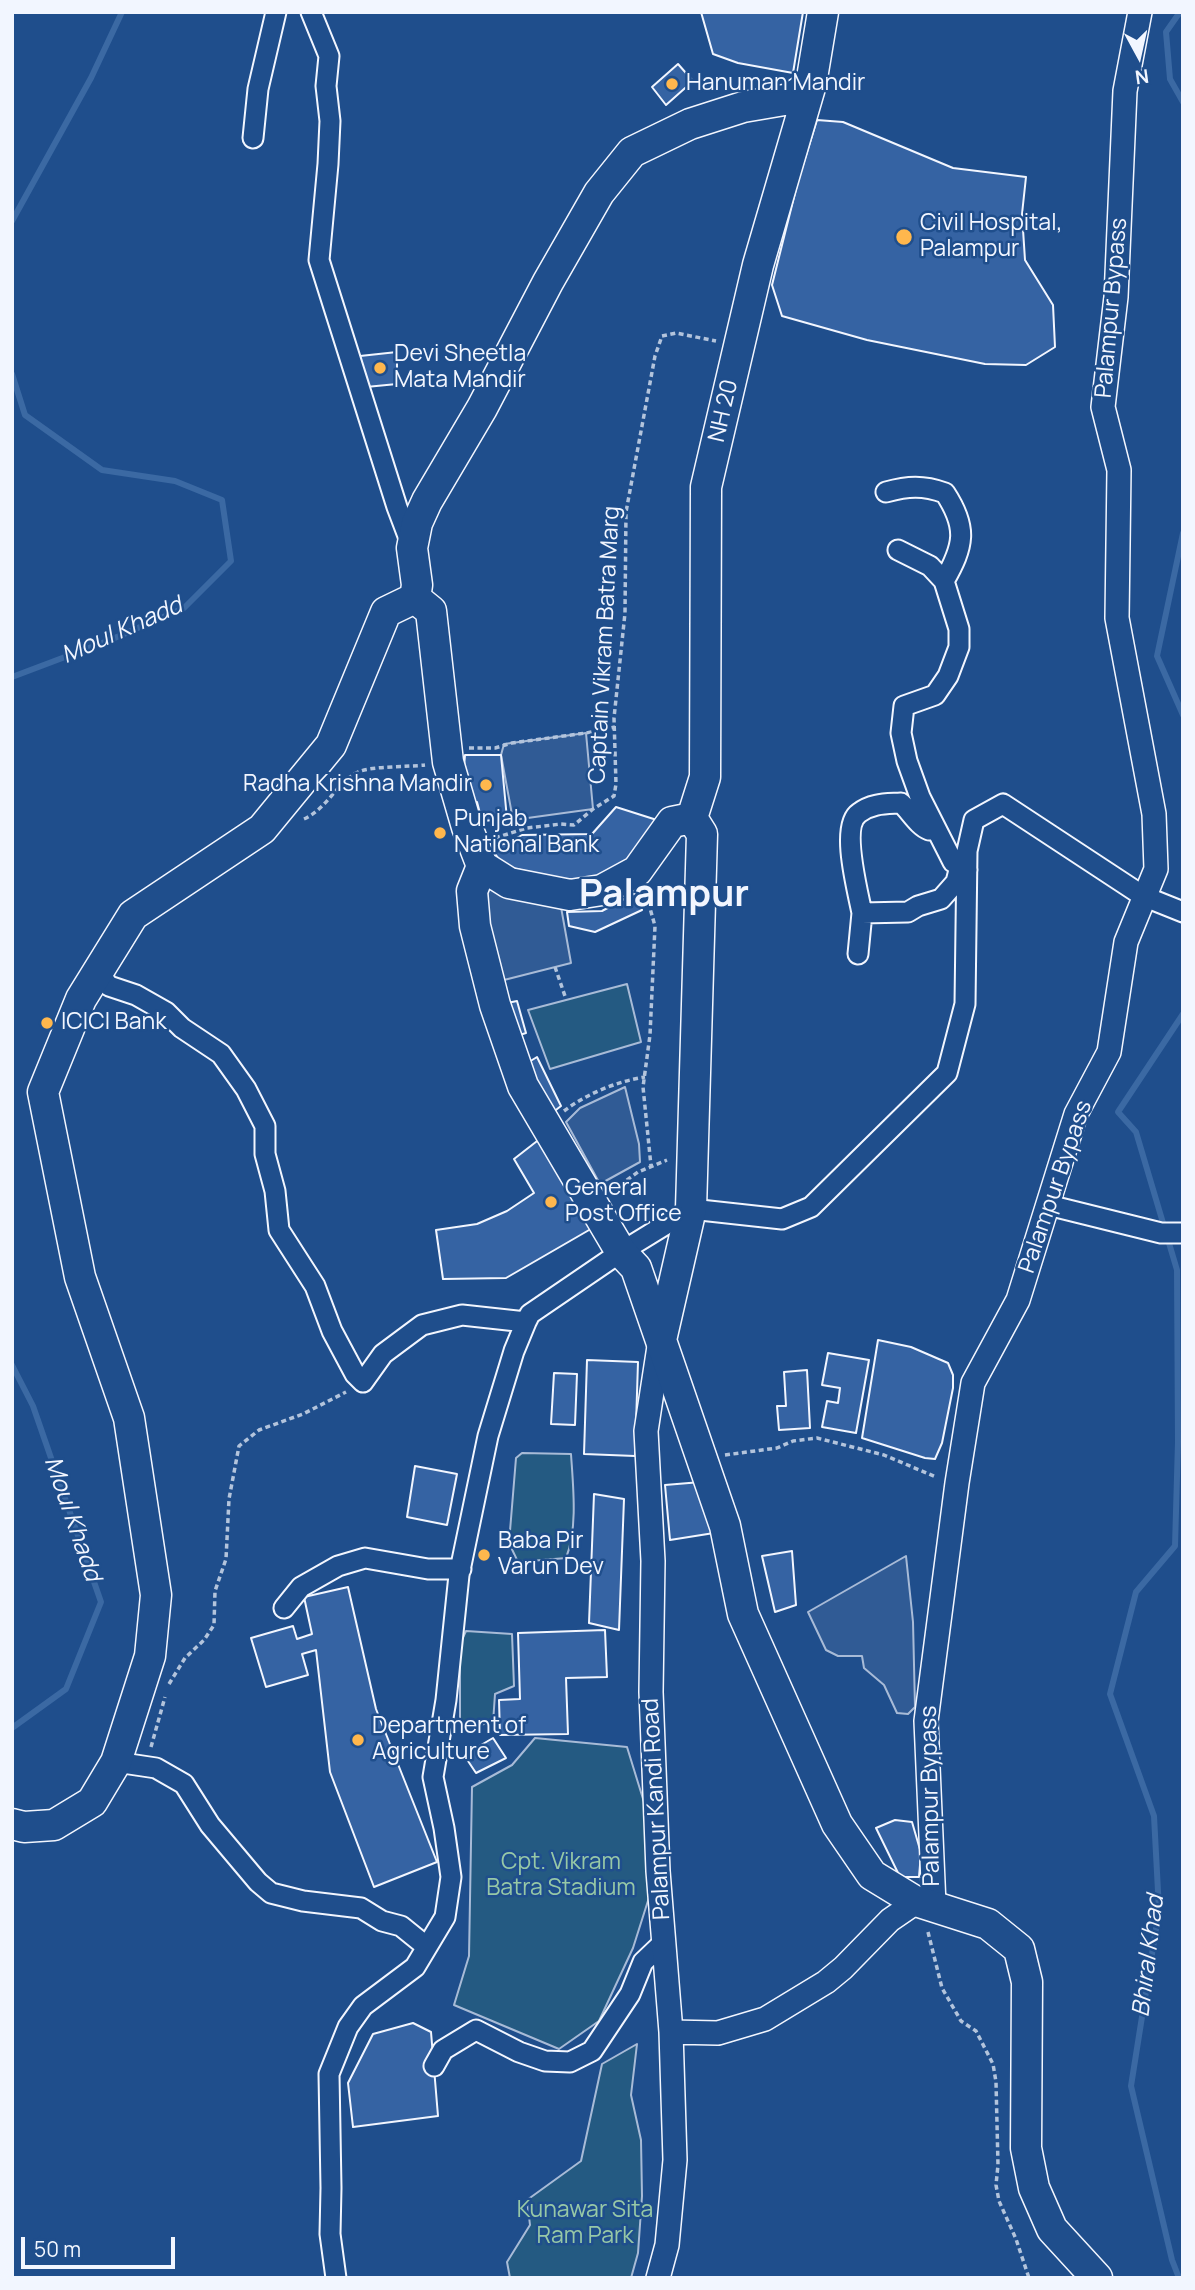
<!DOCTYPE html>
<style>
body{margin:0}
#map{position:relative;width:1195px;height:2290px;overflow:hidden;background:#1f4e8c;font-family:Manrope,sans-serif}
canvas{display:block}
.frame{position:absolute;inset:0;border:14px solid #f2f6ff;pointer-events:none}
.north{position:absolute;left:1104px;top:21px;width:70px;height:70px;-webkit-text-stroke:5px #1f4e8c;paint-order:stroke;rotate:172deg;font-size:19px;font-weight:700;line-height:28px;text-align:center;color:#f2f6ff}
.north::after{content:'';display:block;margin:auto;width:24px;height:32px;background:#f2f6ff;clip-path:polygon(50% 0,100% 100%,50% 72%,0 100%)}
.scale{position:absolute;left:21px;top:2237px;width:154px;height:32px;box-sizing:border-box;border:4px solid #f2f6ff;border-top:0;padding-left:9px;font-size:21px;line-height:24px;white-space:nowrap;color:#f2f6ff;-webkit-text-stroke:5px #1f4e8c;paint-order:stroke}
</style>
<div id="map">
<canvas width="1195" height="2290"></canvas>
<div class="frame"></div>
<div class="north">N</div>
<div class="scale">50 m</div>
</div>
<script>
const g = document.querySelector('canvas').getContext('2d');
g.lineJoin = 'round';
function fill(path, color) { g.fillStyle = color; g.fill(path, 'evenodd'); }
function stroke(path, color, width, dash) { g.strokeStyle = color; g.lineWidth = width; g.lineCap = dash ? 'butt' : 'round'; g.setLineDash(dash || []); g.stroke(path); }
function drawText(font, color, halo, rows, align = 'center') {
  g.font = font + ' Manrope,sans-serif'; g.lineWidth = 5; g.setLineDash([]); g.textBaseline = 'middle'; g.strokeStyle = halo; g.fillStyle = color; for (const [text, x, y, turn = 0] of rows) {
    g.save(); g.translate(x, y); g.rotate((+turn || 0) * Math.PI / 180); g.textAlign = isNaN(turn) ? turn : align; if (halo) g.strokeText(text, 0, 0); g.fillText(text, 0, 0); g.restore();
  }
}
const green = new Path2D(`
 M 627,984 L 641,1042 L 550,1069 L 528,1010 Z
 M 522,1453 L 571,1454 C 573,1485 578,1529 566,1558 L 518,1562 L 509,1543 L 516,1458 Z
 M 466,1631 L 512,1634 L 514,1686 L 495,1694 L 493,1723 L 460,1727 L 460,1644 Z
 M 535,1738 L 627,1747 L 648,1815 L 653,1885 L 633,1948 L 599,2021 L 559,2049 L 454,2005 L 469,1956 L 472,1787 L 512,1765 Z
 M 637,2044 L 631,2095 L 641,2140 L 642,2196 L 638,2253 L 631,2278 L 510,2278 L 507,2262 L 530,2225 L 527,2200 L 581,2161 L 602,2064 Z`);
const parking = new Path2D(`
 M 586,733 L 593,809 L 513,820 L 501,755 L 504,744 Z
 M 490,888 L 561,907 L 571,963 L 504,980 L 477,902 L 482,890 Z
 M 625,1087 L 639,1144 L 640,1162 L 600,1184 L 566,1122 L 580,1108 Z
 M 906,1556 L 913,1622 L 915,1707 L 908,1714 L 897,1713 L 884,1685 L 864,1668 L 862,1656 L 838,1656 L 826,1650 L 808,1612 Z`);
const stream = new Path2D(`
 M 1180,12 L 1166,32 L 1170,79 L 1183,102
 M 12,221 L 91,78 L 122,12
 M 12,374 L 25,415 L 102,470 L 175,481 L 222,500 L 231,561 L 184,608 L 110,640 L 12,677
 M 1183,533 L 1157,656 L 1183,715
 M 12,1365 L 33,1406 L 101,1602 L 66,1689 L 12,1728
 M 1179,2278 L 1172,2260 L 1131,2086 L 1159,1910 L 1154,1816 L 1110,1694 L 1136,1592 L 1175,1546 L 1178,1442 L 1177,1270 L 1136,1132 L 1118,1112 L 1183,1014`);
const building = new Path2D(`
 M 701,12 L 803,12 L 793,73 L 738,63 L 713,54 Z
 M 678,64 L 693,81 L 666,105 L 652,87 Z
 M 817,120 L 843,122 L 953,168 L 1026,177 L 1022,214 L 1025,260 L 1053,305 L 1055,347 L 1026,365 L 985,364 L 867,340 L 782,316 L 772,285 L 798,181 Z
 M 397,352 L 397,384 L 366,387 L 360,356 Z
 M 465,755 L 501,755 L 507,819 L 482,821 L 477,802 L 471,803 L 464,767 Z
 M 616,807 L 660,821 L 633,862 L 584,885 L 504,866 L 490,847 L 508,843 L 522,835 L 592,834 Z
 M 639,891 L 642,910 L 595,932 L 569,926 L 567,912 L 602,911 Z
 M 517,1001 L 526,1033 L 513,1037 L 502,1004 Z
 M 537,1057 L 561,1106 L 552,1113 L 524,1065 Z
 M 541,1138 L 596,1226 L 506,1278 L 443,1279 L 436,1230 L 477,1224 L 507,1211 L 534,1193 L 514,1159 Z
 M 878,1340 L 911,1347 L 948,1363 L 953,1375 L 953,1388 L 942,1443 L 935,1459 L 925,1458 L 862,1438 Z
 M 828,1353 L 869,1360 L 856,1433 L 822,1427 L 827,1401 L 838,1403 L 840,1388 L 822,1385 Z
 M 587,1360 L 638,1362 L 635,1456 L 584,1454 Z
 M 807,1370 L 810,1428 L 779,1430 L 777,1406 L 786,1406 L 784,1372 Z
 M 554,1373 L 577,1374 L 575,1425 L 551,1424 Z
 M 415,1466 L 457,1474 L 447,1525 L 407,1517 Z
 M 701,1482 L 714,1533 L 670,1540 L 665,1485 Z
 M 594,1494 L 624,1499 L 619,1630 L 589,1623 Z
 M 792,1551 L 796,1605 L 775,1612 L 762,1556 Z
 M 348,1587 L 376,1709 L 437,1862 L 374,1887 L 330,1772 L 316,1650 L 302,1654 L 308,1675 L 266,1687 L 251,1638 L 293,1626 L 297,1639 L 312,1634 L 304,1597 Z
 M 605,1630 L 607,1677 L 566,1678 L 568,1734 L 500,1735 L 499,1700 L 520,1699 L 518,1633 Z
 M 493,1738 L 506,1758 L 476,1773 L 464,1755 Z
 M 895,1820 L 912,1822 L 921,1853 L 919,1877 L 900,1877 L 876,1828 Z
 M 413,2023 L 431,2032 L 438,2116 L 353,2127 L 348,2083 L 373,2034 Z`);
const path = new Path2D(`
 M 469,748 L 495,748 L 512,743 L 586,733 L 615,727
 M 304,819 C 327,809 338,781 358,772 C 371,766 409,767 425,765
 M 495,838 L 527,828 L 561,824 L 574,825 L 593,809 L 614,796 L 616,784 L 614,718 L 625,613 L 626,512 L 655,356 L 662,336 L 676,333 L 716,341
 M 646,894 L 655,926 L 650,1035 L 643,1087 L 651,1166
 M 555,967 L 566,999
 M 564,1111 C 586,1094 618,1081 645,1077
 M 613,1190 L 638,1172 L 667,1160
 M 725,1455 L 777,1448 L 793,1441 L 817,1438 L 884,1455 L 936,1477
 M 169,1684 L 185,1658 L 204,1640 L 214,1625 L 215,1591 L 226,1559 L 229,1499 L 239,1446 L 259,1430 L 303,1414 L 346,1392
 M 151,1747 L 165,1697
 M 928,1932 L 942,1988 L 961,2021 L 976,2031 L 993,2064 L 996,2082 L 998,2165 L 996,2185 L 999,2201 L 1016,2239 L 1029,2278`);
const minor = new Path2D(`
 M 311,12 L 329,56 L 326,86 L 330,121 L 328,164 L 319,260 L 397,507 L 411,544
 M 253,138 L 258,89 L 276,12
 M 886,492 C 908,486 923,485 945,493 C 968,528 964,546 944,581 L 959,629 L 959,647 L 948,676 L 935,695 L 904,706 L 901,733 L 907,761 L 920,797 L 953,862 L 967,870
 M 898,550 L 930,566 L 944,581
 M 862,913 C 858,892 840,826 859,813 C 872,803 886,804 901,803 C 910,811 918,826 929,830
 M 858,954 L 862,913 L 908,912 L 918,906 L 941,899 L 956,882 L 960,866
 M 98,972 L 109,986 L 136,995 L 166,1012 L 182,1028 L 221,1054 L 246,1089 L 265,1126 L 265,1154 L 275,1191 L 279,1230 L 315,1286 L 332,1331 L 355,1374 L 363,1382 L 383,1354 L 422,1325 L 462,1315 L 526,1322
 M 1048,1205 L 1161,1233 L 1183,1233
 M 284,1608 L 301,1587 L 338,1566 L 365,1558 L 428,1569 L 461,1569
 M 116,1762 L 156,1768 L 184,1784 L 210,1825 L 258,1882 L 271,1893 L 303,1901 L 361,1908 L 382,1921 L 401,1926 L 427,1947
 M 434,2066 L 443,2050 L 476,2030 L 519,2052 L 545,2061 L 570,2062 L 592,2051 L 630,1994 L 643,1962 L 664,1942
 M 336,2278 L 330,2234 L 331,2188 L 329,2074 L 348,2027 L 363,2006 L 415,1967 L 445,1917 L 451,1877 L 444,1828 L 433,1777 L 446,1700 L 459,1575 L 488,1436 L 514,1351 L 526,1322 L 530,1314 L 621,1252 L 691,1209 L 782,1219 L 811,1207 L 947,1073 L 965,1004 L 967,851 L 974,820 L 1003,804 L 1143,896 L 1183,912`);
const tertiary = new Path2D(`
 M 934,1905 L 926,1721 L 957,1483 L 973,1383 L 1018,1300 L 1076,1114 L 1109,1052 L 1126,942 L 1156,869 L 1154,814 L 1117,618 L 1119,470 L 1103,407 L 1116,297 L 1125,91 L 1140,12
 M 671,2032 L 718,2033 L 765,2019 L 826,1982 L 843,1968 L 890,1920 L 909,1907 L 913,1900
 M 658,2278 L 667,2245 L 675,2160 L 671,2032 L 658,1871 L 651,1692 L 653,1561 L 646,1431 L 660,1340`);
const primary = new Path2D(`
 M 415,598 L 417,585 L 412,548 L 417,523 L 427,501 L 482,408 L 548,282 L 599,193 L 632,152 L 690,124 L 743,107 L 790,99 L 811,84
 M 692,818 L 705,777 L 706,487 L 758,265 L 811,84 L 823,12
 M 482,866 L 472,891 L 475,926 L 495,1005 L 523,1086 L 621,1252 L 636,1268 L 725,1526 L 743,1614 L 837,1824 L 872,1875 L 913,1900 L 988,1924 L 1019,1949 L 1027,1982 L 1026,2148 L 1034,2188 L 1052,2229 L 1097,2278
 M 661,1340 L 691,1209 L 702,834 L 692,818
 M 12,1824 L 24,1827 L 54,1825 L 92,1802 L 116,1762 L 150,1656 L 156,1595 L 129,1418 L 80,1277 L 43,1092 L 81,999 L 133,915 L 262,829 L 331,745 L 386,612 L 415,598 L 431,611 L 448,762 L 467,827 L 482,866 L 509,883 L 570,895 L 602,890 L 637,871 L 672,822 L 692,818`);
const markers = [
 [672,84,7,"#ffb74d"],
 [904,237,9,"#ffb74d"],
 [380,368,7,"#ffb74d"],
 [486,785,7,"#ffb74d"],
 [440,833,7,"#ffb74d"],
 [47,1023,7,"#ffb74d"],
 [551,1202,7,"#ffb74d"],
 [484,1555,7,"#ffb74d"],
 [358,1740,7,"#ffb74d"]
];
const poiNames = [
 ["Hanuman Mandir",686,84],
 ["Civil Hospital,",920,224],
 ["Palampur",920,250],
 ["Devi Sheetla",394,355],
 ["Mata Mandir",394,381],
 ["Radha Krishna Mandir",472,785,"right"],
 ["Punjab",454,820],
 ["National Bank",454,846],
 ["ICICI Bank",61,1023],
 ["General",565,1189],
 ["Post Office",565,1215],
 ["Baba Pir",498,1542],
 ["Varun Dev",498,1568],
 ["Department of",372,1727],
 ["Agriculture",372,1753]
];
const streetNames = [
 ["Palampur Bypass",1112,308,-85],
 ["NH 20",724,411,-77],
 ["Captain Vikram Batra Marg",605,645,-87],
 ["Palampur Bypass",1056,1187,-71],
 ["Palampur Bypass",931,1796,-91],
 ["Palampur Kandi Road",657,1809,-93]
];
const parkNames = [
 ["Cpt. Vikram",561,1863],
 ["Batra Stadium",561,1889],
 ["Kunawar Sita",585,2211],
 ["Ram Park",585,2237]
];
const waterNames = [
 ["Moul Khadd",122,631,-24],
 ["Moul Khadd",72,1519,71],
 ["Bhiral Khad",1149,1956,-83]
];
const townNames = [
 ["Palampur",664,896]
];
fill(green, '#245a82');
stroke(green, '#a8bbd7', 2);
fill(parking, '#305b95');
stroke(parking, '#a8bbd7', 2);
stroke(stream, '#3b69a3', 6);
fill(building, '#3563a3');
stroke(building, '#f2f6ff', 2);
stroke(minor, '#f2f6ff', 23);
stroke(tertiary, '#f2f6ff', 26);
stroke(primary, '#f2f6ff', 33);
stroke(path, '#b3c4dc', 3.5, [5, 3.5]);
stroke(minor, '#1f4e8c', 19);
stroke(tertiary, '#1f4e8c', 23);
stroke(primary, '#1f4e8c', 30);
for (const [x, y, r, color] of markers) { const dot = new Path2D(); dot.arc(x, y, r, 0, 2 * Math.PI); g.fillStyle = color; g.fill(dot); stroke(dot, '#1f4e8c', 2.5); }
drawText('23px', '#f2f6ff', '#1f4e8c', poiNames, 'left');
drawText('23px', '#f2f6ff', '#1f4e8c', streetNames);
drawText('23px', '#97c8a6', '#1f4e8c', parkNames);
drawText('italic 24px', '#f2f6ff', '#1f4e8c', waterNames);
drawText('bold 37px', '#f2f6ff', '#1f4e8c', townNames);
</script>
